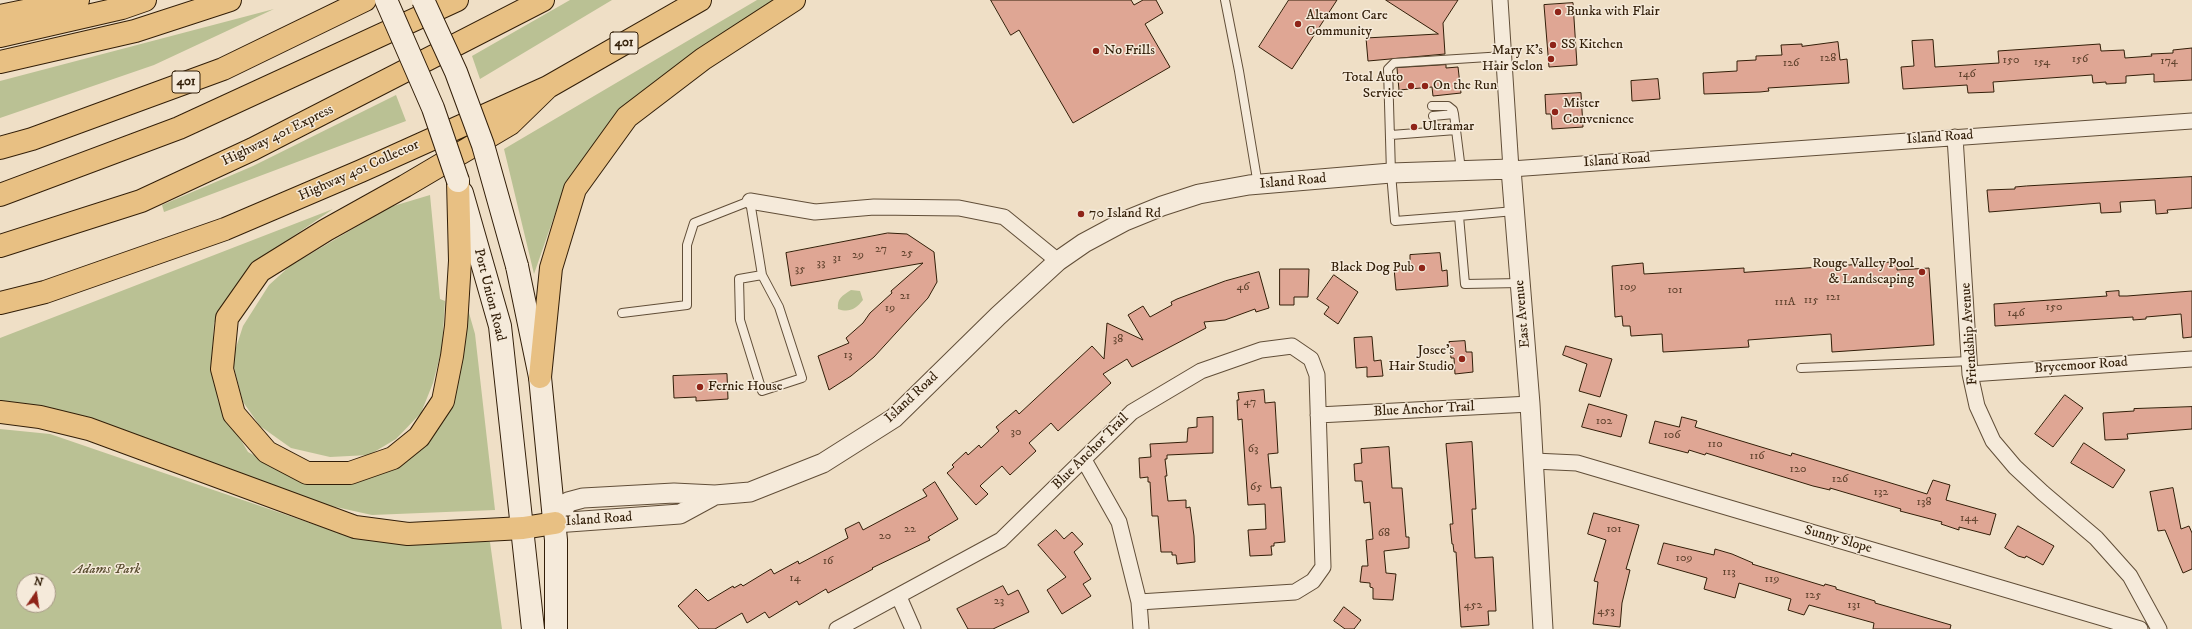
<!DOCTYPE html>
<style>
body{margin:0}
#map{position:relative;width:2192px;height:629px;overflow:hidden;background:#efdfc6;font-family:"IM FELL DW Pica",serif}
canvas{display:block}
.north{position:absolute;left:16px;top:573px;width:40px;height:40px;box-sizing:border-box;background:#f5eada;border:1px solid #a79886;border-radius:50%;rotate:13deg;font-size:11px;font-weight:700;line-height:16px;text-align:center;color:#321e08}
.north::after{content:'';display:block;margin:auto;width:14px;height:18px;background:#8f2418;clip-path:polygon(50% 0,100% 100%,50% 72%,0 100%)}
</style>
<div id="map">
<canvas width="2192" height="629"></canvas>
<div class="north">N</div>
</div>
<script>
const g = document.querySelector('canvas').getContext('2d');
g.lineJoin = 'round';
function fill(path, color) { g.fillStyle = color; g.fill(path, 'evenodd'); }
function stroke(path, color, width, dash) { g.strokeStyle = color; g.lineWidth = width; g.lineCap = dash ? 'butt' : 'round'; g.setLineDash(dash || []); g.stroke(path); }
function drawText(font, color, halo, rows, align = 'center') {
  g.font = font + ' "IM FELL DW Pica",serif'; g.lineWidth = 3; g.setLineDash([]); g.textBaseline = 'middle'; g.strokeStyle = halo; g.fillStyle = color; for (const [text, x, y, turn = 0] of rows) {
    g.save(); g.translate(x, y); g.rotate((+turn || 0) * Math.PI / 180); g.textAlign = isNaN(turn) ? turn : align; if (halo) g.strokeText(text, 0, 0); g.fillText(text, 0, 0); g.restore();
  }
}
const green = new Path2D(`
 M 570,0 L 612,0 L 480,79 L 472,56 Z
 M 757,0 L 773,0 L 708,43 L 621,110 L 564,188 L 534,274 L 504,149 Z
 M 274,9 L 154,65 L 0,118 L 0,81 Z
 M 396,95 L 406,121 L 164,212 L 162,205 L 253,166 Z
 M 430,195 L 440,299 L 445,301 L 442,348 L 433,383 L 421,413 L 396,439 L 369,455 L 330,457 L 291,448 L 260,426 L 243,402 L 232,360 L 243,326 L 269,285 L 290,266 L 390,207 Z
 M 333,209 L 276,248 L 242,282 L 214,323 L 212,358 L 218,401 L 248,452 L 304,482 L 352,482 L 405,463 L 448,411 L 467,306 L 475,334 L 495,510 L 372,515 L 322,504 L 0,403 L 0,338 Z
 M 851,290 L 860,291 L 863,300 C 856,309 849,313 838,309 C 837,298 842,296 851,290 Z
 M 0,429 L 50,434 L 345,535 L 490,542 L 502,629 L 0,629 ZM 24,581 L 48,581 L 48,605 L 24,605 Z`);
const building = new Path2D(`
 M 991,0 L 1131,0 L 1134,5 L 1143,0 L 1156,0 L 1163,13 L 1145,24 L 1170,67 L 1073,123 L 1019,30 L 1011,35 Z
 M 1289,0 L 1337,0 L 1292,69 L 1259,47 Z
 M 1386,0 L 1458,0 L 1443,23 L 1445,54 L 1368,61 L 1366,38 L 1438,34 Z
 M 1573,3 L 1577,65 L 1549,67 L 1544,5 Z
 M 1933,40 L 1935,67 L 1999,63 L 1998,51 L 2100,44 L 2101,51 L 2124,50 L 2125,58 L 2152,56 L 2151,54 L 2173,53 L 2173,50 L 2192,48 L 2192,80 L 2154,82 L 2154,74 L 2126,76 L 2126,83 L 2106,84 L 2106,82 L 2093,83 L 2092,75 L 1993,82 L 1994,92 L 1968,93 L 1967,85 L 1903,89 L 1901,67 L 1914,66 L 1912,41 Z
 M 1838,42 L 1840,60 L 1847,59 L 1849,83 L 1768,88 L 1769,91 L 1760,92 L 1704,94 L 1703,73 L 1737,71 L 1737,61 L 1756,60 L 1756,56 L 1782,55 L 1781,45 L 1802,44 L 1802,46 Z
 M 1446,65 L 1446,68 L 1458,67 L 1461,93 L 1433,96 L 1432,87 L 1399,90 L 1397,68 Z
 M 1658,79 L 1660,99 L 1632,101 L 1631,81 Z
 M 1581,93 L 1583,127 L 1552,129 L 1551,114 L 1546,114 L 1545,95 Z
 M 2192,177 L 2192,208 L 2167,210 L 2168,213 L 2156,214 L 2155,200 L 2120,202 L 2121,212 L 2101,213 L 2100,203 L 1989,212 L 1987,190 L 2015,189 L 2015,187 L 2026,186 Z
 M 888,233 L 907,234 L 934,252 L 937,282 L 928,298 L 874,357 L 851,376 L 829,390 L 818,356 L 849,343 L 846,338 L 863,323 L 870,313 L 892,293 L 891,291 L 923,263 L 791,286 L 786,253 Z
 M 1440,253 L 1442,271 L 1447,270 L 1448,286 L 1396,290 L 1394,268 L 1410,267 L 1410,255 Z
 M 1897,262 L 1897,270 L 1929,268 L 1934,345 L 1832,352 L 1831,334 L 1748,340 L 1749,347 L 1663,352 L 1662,334 L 1631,336 L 1630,326 L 1623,326 L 1622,316 L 1615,317 L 1612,266 L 1643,263 L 1644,274 L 1744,268 L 1744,272 Z
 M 1280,269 L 1309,269 L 1308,297 L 1294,297 L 1294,305 L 1280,305 Z
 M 1259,272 L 1269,308 L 1256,312 L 1255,309 L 1225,320 L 1204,322 L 1206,328 L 1132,367 L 1127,359 L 1103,374 L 1111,383 L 1058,431 L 1051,423 L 1029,443 L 1036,451 L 1010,475 L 1002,466 L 982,484 L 980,486 L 988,494 L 976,505 L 947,473 L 954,467 L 952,465 L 966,452 L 968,455 L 979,445 L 981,448 L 999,431 L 996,427 L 1016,410 L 1019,414 L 1092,346 L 1104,359 L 1107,323 L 1143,340 L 1128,315 L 1143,306 L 1150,317 L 1172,305 L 1171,302 L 1177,299 L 1225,281 Z
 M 1334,275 L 1358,292 L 1338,324 L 1324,314 L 1329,307 L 1317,299 Z
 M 2119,291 L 2119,296 L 2127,296 L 2192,291 L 2192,337 L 2183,338 L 2181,314 L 2146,317 L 2146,319 L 2133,320 L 2133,317 L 1995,326 L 1994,304 L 2107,296 L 2106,292 Z
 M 1372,337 L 1374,361 L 1381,360 L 1383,376 L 1367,377 L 1367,367 L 1356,368 L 1354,338 Z
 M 1465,341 L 1466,352 L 1472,352 L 1473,372 L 1455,374 L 1454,358 L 1451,358 L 1449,342 Z
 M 1566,346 L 1612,359 L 1600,397 L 1579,391 L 1587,364 L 1563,355 Z
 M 727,374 L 728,399 L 696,401 L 696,397 L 674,398 L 673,376 Z
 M 1264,390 L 1265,403 L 1275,402 L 1278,453 L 1268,454 L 1271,488 L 1281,487 L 1285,542 L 1274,543 L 1274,546 L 1271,546 L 1272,555 L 1250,556 L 1248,530 L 1266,529 L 1265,504 L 1248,505 L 1242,419 L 1238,420 L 1237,400 L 1239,400 L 1238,393 Z
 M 2065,395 L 2083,408 L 2053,447 L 2035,434 Z
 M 1589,404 L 1627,415 L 1621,437 L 1582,427 Z
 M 2192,407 L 2192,429 L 2127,434 L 2128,439 L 2105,440 L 2103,413 L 2134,411 L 2134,409 Z
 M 1213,417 L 1213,453 L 1167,455 L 1167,459 L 1165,459 L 1167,476 L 1165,476 L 1168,501 L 1186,500 L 1186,508 L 1190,507 L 1194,536 L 1195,562 L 1177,564 L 1176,555 L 1172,555 L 1172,552 L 1161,552 L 1158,516 L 1152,516 L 1150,482 L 1148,482 L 1148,477 L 1140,478 L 1139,458 L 1151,457 L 1150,444 L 1187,442 L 1188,428 L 1197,427 L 1197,418 Z
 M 1682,417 L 1697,421 L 1695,427 L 1791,456 L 1792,453 L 1927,494 L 1933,480 L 1950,485 L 1946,500 L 1996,514 L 1990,535 L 1959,527 L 1959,530 L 1941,524 L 1942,522 L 1900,511 L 1901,509 L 1830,488 L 1830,490 L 1813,486 L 1706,453 L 1705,455 L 1689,450 L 1688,453 L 1649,443 L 1655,421 L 1679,427 Z
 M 1472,442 L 1476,509 L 1472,509 L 1475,558 L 1493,557 L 1496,611 L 1488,611 L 1489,625 L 1461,627 L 1456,552 L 1454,552 L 1453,544 L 1452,544 L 1450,524 L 1453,524 L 1446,444 Z
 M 2084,443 L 2125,470 L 2113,488 L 2071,463 Z
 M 1389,447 L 1392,488 L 1402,488 L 1406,537 L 1409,537 L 1409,548 L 1384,551 L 1386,573 L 1396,574 L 1393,600 L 1373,599 L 1373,588 L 1370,587 L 1370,583 L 1360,582 L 1362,566 L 1368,566 L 1366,540 L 1373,539 L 1370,502 L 1364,503 L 1362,481 L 1355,481 L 1354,464 L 1362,463 L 1361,449 Z
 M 935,482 L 958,519 L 928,537 L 930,540 L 872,568 L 873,569 L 828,593 L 826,589 L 799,605 L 797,601 L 769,618 L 765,612 L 747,623 L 742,613 L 715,629 L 699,629 L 678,606 L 696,589 L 708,601 L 733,586 L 734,588 L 741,584 L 743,586 L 771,569 L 774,574 L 798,561 L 799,564 L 848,538 L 845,529 L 859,522 L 863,530 L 927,496 L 923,490 Z
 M 2173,488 L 2181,529 L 2189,526 L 2192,533 L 2192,569 L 2183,573 L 2165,530 L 2158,531 L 2150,492 Z
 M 1594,513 L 1639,525 L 1626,569 L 1630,570 L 1622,603 L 1620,627 L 1593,624 L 1598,582 L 1594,581 L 1606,540 L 1588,534 Z
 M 2018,526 L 2054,546 L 2043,565 L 2026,556 L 2025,558 L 2018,556 L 2005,548 Z
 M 1056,530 L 1064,539 L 1072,532 L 1083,544 L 1074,552 L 1091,579 L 1083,584 L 1091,596 L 1062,614 L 1047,590 L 1066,577 L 1038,545 Z
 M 1664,543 L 1714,555 L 1715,549 L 1732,554 L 1753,563 L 1752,564 L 1824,586 L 1825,584 L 1836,587 L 1836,589 L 1875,601 L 1875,603 L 1951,625 L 1950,629 L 1873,629 L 1874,623 L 1809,605 L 1804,615 L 1788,610 L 1791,599 L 1739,583 L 1735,598 L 1704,589 L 1707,578 L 1658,564 Z
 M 1003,586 L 1008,595 L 1018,590 L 1029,612 L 993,629 L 968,629 L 957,609 Z
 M 1344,607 L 1361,620 L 1354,629 L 1345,629 L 1334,621 Z`);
const service = new Path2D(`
 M 1225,0 L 1239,71 L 1258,185
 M 1432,106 L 1448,106 L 1453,110 L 1454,114
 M 1433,116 L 1454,114 L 1461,170
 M 1391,135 L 1456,130
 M 1514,211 L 1459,216 L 1465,284 L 1520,283
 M 1459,216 L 1395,221 L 1391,173 L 1388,69 L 1394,63 L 1504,56
 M 622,313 L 687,305 L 687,245 L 694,223 L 750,201 L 762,275 L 779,307 L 802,378 L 762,391 L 740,320 L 739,279 L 762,275
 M 1801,368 L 1970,361`);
const minor = new Path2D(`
 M 1500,0 L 1511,169 L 2192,121
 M 1955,137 L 1970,374 L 1977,406 L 1993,441 L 2015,467 L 2043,493 L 2096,538 L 2130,576 L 2159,629
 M 750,201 L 815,212 L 874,207 L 959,208 L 1004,217 L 1058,261
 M 1970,374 L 2192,359
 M 1318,415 L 1530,404
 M 1084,460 L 1119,522 L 1139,602 L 1141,629
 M 1534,461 L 1577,463 L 2140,629
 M 899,597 L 913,629
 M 837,629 L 1001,540 L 1132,412 L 1201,371 L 1261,350 L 1292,346 L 1311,359 L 1317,375 L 1323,567 L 1313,581 L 1295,592 L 1139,602`);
const tertiary = new Path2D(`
 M 555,523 L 568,502 L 583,498 L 674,493 L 715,495 L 750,492 L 823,463 L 894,418 L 998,316 L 1058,261 L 1084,243 L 1125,221 L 1162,206 L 1199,194 L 1249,185 L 1391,173 L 1511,169 L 1530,404 L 1543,629
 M 555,523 L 680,514 L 715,495`);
const secondary = new Path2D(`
 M 462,193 L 500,326 L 533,629
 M 517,266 L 540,377 L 556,540 L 556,629`);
const motorway = new Path2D(`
 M 0,16 L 78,0
 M 0,36 L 122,8 L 145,0
 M 0,62 L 135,31 L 230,0
 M 0,148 L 32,139 L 223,69 L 365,0
 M 458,181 L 460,261 L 456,326 L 452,356 L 443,401 L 419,437 L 393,458 L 350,473 L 307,473 L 267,452 L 234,414 L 222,369 L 227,318 L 260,271 L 326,230 L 405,186 L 510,124 L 548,87
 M 0,195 L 179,128 L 457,0
 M 0,246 L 141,201 L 253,149 L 543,0
 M 0,303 L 45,292 L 225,229 L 361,171 L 548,87 L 700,0
 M 540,377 L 551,268 L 575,189 L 627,117 L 703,59 L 794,0
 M 0,412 L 40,417 L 89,429 L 355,527 L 408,534 L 523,528 L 555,523`);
const secondaryBridge = new Path2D(`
 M 386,0 L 433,108 L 458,181
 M 423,0 L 456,72 L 483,145 L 517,266`);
const markers = [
 [1558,12,4,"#8f2418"],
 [1298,24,4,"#8f2418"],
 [1553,45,4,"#8f2418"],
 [1096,51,4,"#8f2418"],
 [1551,59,4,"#8f2418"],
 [1411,86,4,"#8f2418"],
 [1425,86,4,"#8f2418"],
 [1555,112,4,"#8f2418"],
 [1414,127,4,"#8f2418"],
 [1081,214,4,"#8f2418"],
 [1422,268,4,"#8f2418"],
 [1922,272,4,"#8f2418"],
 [1462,359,4,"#8f2418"],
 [700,387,4,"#8f2418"]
];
const numberNames = [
 ["128",1828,59],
 ["156",2080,60],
 ["150",2011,61],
 ["174",2169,62],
 ["154",2042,63],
 ["126",1791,64],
 ["146",1967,75],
 ["27",881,250],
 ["25",907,254],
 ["29",858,256],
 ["31",837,259],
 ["33",821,264],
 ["35",800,270],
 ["46",1243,288],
 ["109",1628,288],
 ["101",1675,291],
 ["21",905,297],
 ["121",1833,298],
 ["115",1811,301],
 ["111A",1785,303],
 ["150",2054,308],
 ["19",890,309],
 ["146",2016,314],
 ["38",1118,340],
 ["13",848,356],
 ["47",1250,403],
 ["102",1604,422],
 ["30",1016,433],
 ["106",1672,436],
 ["110",1715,445],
 ["63",1253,450],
 ["116",1757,457],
 ["120",1798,470],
 ["126",1840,480],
 ["65",1256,488],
 ["132",1881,493],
 ["138",1924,503],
 ["144",1969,519],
 ["22",910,530],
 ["101",1614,530],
 ["68",1384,534],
 ["20",885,537],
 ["109",1684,559],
 ["16",828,562],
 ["113",1729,573],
 ["14",795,579],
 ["119",1772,580],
 ["125",1813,596],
 ["23",999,602],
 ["452",1473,606],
 ["131",1854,606],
 ["453",1606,612]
];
const shields = [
 [624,43,28],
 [186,82,28]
];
const shieldNames = [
 ["401",624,43],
 ["401",186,82]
];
const poiNames = [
 ["Bunka with Flair",1566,12],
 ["Altamont Care",1306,16],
 ["Community",1306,32],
 ["SS Kitchen",1561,45],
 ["No Frills",1104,51],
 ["Mary K's",1543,51,"right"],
 ["Hair Selon",1543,67,"right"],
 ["Total Auto",1403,78,"right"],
 ["Service",1403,94,"right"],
 ["On the Run",1433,86],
 ["Mister",1563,104],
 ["Convenience",1563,120],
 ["Ultramar",1422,127],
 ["70 Island Rd",1089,214],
 ["Rouge Valley Pool",1914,264,"right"],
 ["& Landscaping",1914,280,"right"],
 ["Black Dog Pub",1414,268,"right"],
 ["Josee's",1454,351,"right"],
 ["Hair Studio",1454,367,"right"],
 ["Fernie House",708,387]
];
const streetNames = [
 ["Highway 401 Express",278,136,-26],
 ["Island Road",1940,138,-4],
 ["Island Road",1617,161,-4],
 ["Highway 401 Collector",359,171,-24],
 ["Island Road",1293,182,-5],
 ["Port Union Road",489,295,76],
 ["East Avenue",1523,314,-95],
 ["Friendship Avenue",1970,334,-94],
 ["Brycemoor Road",2081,366,-4],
 ["Island Road",912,398,-43],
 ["Blue Anchor Trail",1424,410,-3],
 ["Blue Anchor Trail",1091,452,-45],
 ["Island Road",599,520,-4],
 ["Sunny Slope",1838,540,16]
];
const parkNames = [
 ["Adams Park",107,570]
];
fill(green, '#bac194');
fill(building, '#dfa694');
stroke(building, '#321e08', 1);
stroke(service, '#614e38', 10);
stroke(minor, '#614e38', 17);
stroke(tertiary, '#614e38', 21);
stroke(secondary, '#321e08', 24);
stroke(motorway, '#321e08', 24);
stroke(service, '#f5eada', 8);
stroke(minor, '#f5eada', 15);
stroke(tertiary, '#f5eada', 19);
stroke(secondary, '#f5eada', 22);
stroke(motorway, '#e8c083', 22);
stroke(secondaryBridge, '#321e08', 24, []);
stroke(secondaryBridge, '#f5eada', 22);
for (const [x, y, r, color] of markers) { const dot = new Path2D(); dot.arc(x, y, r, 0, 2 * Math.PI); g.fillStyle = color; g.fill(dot); stroke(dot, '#f5eada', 1.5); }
drawText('12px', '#5d402b', null, numberNames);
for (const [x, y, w] of shields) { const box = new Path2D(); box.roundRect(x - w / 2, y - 11, w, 22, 3); g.fillStyle = '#f5eada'; g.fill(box); stroke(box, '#321e08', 1); }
drawText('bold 13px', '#321e08', null, shieldNames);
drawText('14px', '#321e08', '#f5eada', poiNames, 'left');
drawText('14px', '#321e08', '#f5eada', streetNames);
drawText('italic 14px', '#5b4f32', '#f5eada', parkNames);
</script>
